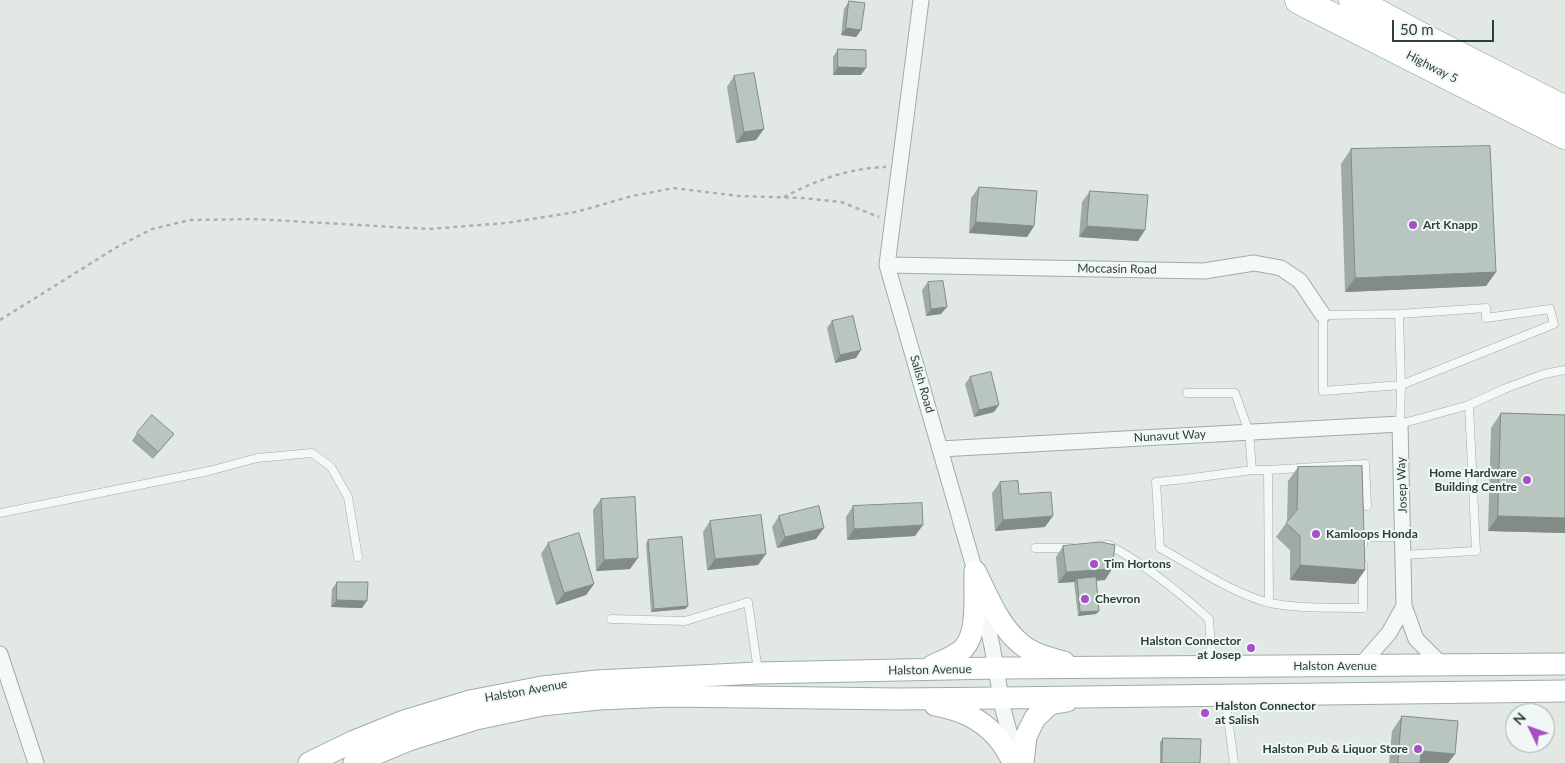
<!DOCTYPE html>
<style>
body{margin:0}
#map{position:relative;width:1565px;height:763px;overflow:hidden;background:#e2e9e5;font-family:Lato,sans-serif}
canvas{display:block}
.north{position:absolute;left:1505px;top:703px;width:50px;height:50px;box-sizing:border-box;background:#f1f7f4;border:1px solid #a2aea8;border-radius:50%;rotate:312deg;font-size:14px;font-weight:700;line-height:20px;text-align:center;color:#2b4036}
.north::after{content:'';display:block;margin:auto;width:18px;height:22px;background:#a74fc6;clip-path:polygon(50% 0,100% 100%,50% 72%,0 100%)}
.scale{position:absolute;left:1392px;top:20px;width:102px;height:22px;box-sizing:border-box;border:2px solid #2b4036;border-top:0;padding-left:6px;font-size:15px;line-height:18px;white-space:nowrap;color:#2b4036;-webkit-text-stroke:4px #f1f7f4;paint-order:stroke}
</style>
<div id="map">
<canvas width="1565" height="763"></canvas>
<div class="north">N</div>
<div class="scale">50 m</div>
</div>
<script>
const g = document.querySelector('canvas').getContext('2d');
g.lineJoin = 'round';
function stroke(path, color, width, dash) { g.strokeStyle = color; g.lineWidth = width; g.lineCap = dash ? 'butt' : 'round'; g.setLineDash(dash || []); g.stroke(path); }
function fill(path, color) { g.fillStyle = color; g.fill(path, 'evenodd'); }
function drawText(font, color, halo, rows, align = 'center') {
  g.font = font + ' Lato,sans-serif'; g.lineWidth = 4; g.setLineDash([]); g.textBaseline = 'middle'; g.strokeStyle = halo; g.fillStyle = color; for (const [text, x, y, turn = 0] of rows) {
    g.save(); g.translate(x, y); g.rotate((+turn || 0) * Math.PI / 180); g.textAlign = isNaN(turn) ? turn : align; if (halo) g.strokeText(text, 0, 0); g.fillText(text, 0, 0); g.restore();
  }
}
const path = new Path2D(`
 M 784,197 C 816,180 850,168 886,167
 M 0,320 L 117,247 L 152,229 L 190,220 L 254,219 L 429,229 L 506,223 L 576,212 L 632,196 L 674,188 L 738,196 L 802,198 L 841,202 L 879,217`);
const lane = new Path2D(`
 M 1399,314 L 1486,308 L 1486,318 L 1550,309 L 1554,324 L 1401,385 L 1323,391 L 1323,315 L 1399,314 L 1401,385 L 1400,424 L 1469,405 L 1504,389 L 1544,374 L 1565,370
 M 1187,393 L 1235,393 L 1249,432 L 1252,470 L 1268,470 L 1269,602
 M 1252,470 L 1185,479 L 1156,482 L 1160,548 C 1193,566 1233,594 1270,603 C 1300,609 1332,607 1363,608 L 1363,564
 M 1268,470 L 1365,464 L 1367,506
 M 0,513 L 209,471 L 257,458 L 312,453 L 331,467 L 348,497 L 358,557
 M 1106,545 L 1109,545 C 1146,565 1178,591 1209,619 L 1212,665
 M 1363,545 L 1363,537 L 1403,537
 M 1035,548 L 1072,548
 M 1403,555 L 1476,551 L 1469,405
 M 611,619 L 685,621 L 748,602 L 758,671
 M 1225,696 L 1234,763`);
const street = new Path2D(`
 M 921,0 L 887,265 L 975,571 L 992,646 L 1003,709 L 1016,757
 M 887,265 L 1204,271 L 1254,263 L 1281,268 L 1300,281 L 1323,315
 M 940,449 L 1400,424 L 1404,606 L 1416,639 L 1442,665
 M 0,654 L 36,763
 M 1360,666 L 1389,633 L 1404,606`);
const secondary = new Path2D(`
 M 975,571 C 988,596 998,625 1021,644 C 1033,654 1049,658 1064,662
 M 932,666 C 942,661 954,657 963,649 C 979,633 974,595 975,573
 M 935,705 C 960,710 979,717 997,737 C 1004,744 1009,755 1014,763
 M 309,763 L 352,742 L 404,721 L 470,701 L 542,687 L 597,681 L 758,673 L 996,668 L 1565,664
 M 354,763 L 409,740 L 476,719 L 542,705 L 599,699 L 669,696 L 898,699 L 1001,698 L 1565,691
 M 1023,763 L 1026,736 L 1035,718 L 1050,704 L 1067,701`);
const highway = new Path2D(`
 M 1299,0 L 1565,135
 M 1353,0 L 1416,34 L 1565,110`);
const wall = new Path2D(`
 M 849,1 L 861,30 L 856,37 L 841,35 L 844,9 Z
 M 838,49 L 861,75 L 833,75 L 833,57 Z
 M 734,76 L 756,140 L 736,143 L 727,87 Z
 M 1351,149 L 1496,272 L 1486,286 L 1345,292 L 1341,164 Z
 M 979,187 L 1034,226 L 1027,237 L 969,233 L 971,198 Z
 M 1090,191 L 1138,241 L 1079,237 L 1082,202 Z
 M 928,282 L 941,314 L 926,316 L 922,290 Z
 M 832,321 L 856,358 L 835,363 L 827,328 Z
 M 970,377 L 994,412 L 974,417 L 965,384 Z
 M 1501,413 L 1565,415 L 1565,533 L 1488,531 L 1491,428 Z
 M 137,433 L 174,434 L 153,459 L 132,441 Z
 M 1298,467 L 1365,570 L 1355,584 L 1290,580 L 1290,550 L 1276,537 L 1287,522 L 1288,481 Z
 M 1000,482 L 1019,494 L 1045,527 L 995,531 L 992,493 Z
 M 601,499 L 630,569 L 596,571 L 593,510 Z
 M 853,506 L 915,536 L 847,540 L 846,517 Z
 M 779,516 L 816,539 L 777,548 L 772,527 Z
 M 710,521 L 758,565 L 707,570 L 703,532 Z
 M 648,540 L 688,606 L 685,609 L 651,612 L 646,544 Z
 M 548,543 L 594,584 L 586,595 L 556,605 L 541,554 Z
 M 1063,546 L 1112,569 L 1105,580 L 1096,581 L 1099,611 L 1096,614 L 1078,616 L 1074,582 L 1058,583 L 1056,557 Z
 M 337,582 L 362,608 L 331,607 L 332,589 Z
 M 1402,716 L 1455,754 L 1448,763 L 1389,763 L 1392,731 Z
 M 1163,738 L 1200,763 L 1160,763 L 1160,742 Z`);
const shadedWall = new Path2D(`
 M 846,28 L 861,30 L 856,37 L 841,35 Z
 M 838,67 L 866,68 L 861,75 L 833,75 Z
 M 764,129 L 756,140 L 736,143 L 744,132 Z
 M 976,222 L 1034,226 L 1027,237 L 969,233 Z
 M 1087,226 L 1145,230 L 1138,241 L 1079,237 Z
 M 1496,272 L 1486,286 L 1345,292 L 1355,278 Z
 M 947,307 L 941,314 L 926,316 L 931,309 Z
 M 861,350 L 856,358 L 835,363 L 840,355 Z
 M 999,405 L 994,412 L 974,417 L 979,410 Z
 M 1053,516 L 1045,527 L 995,531 L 1003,520 Z
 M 1498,516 L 1565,518 L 1565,533 L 1488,531 Z
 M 923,525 L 915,536 L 847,540 L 854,529 Z
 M 824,528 L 816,539 L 777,548 L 785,537 Z
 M 766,554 L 758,565 L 707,570 L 715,559 Z
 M 638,558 L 630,569 L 596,571 L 604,560 Z
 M 1300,565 L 1365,570 L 1355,584 L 1290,580 Z
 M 1112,569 L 1105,580 L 1077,582 L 1077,579 L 1074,582 L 1058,583 L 1066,572 Z
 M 594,584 L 586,595 L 556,605 L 564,593 Z
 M 337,600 L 367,601 L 362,608 L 331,607 Z
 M 688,606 L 685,609 L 651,612 L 654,609 Z
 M 1099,611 L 1096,614 L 1078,616 L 1080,612 Z
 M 1421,751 L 1455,754 L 1448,763 L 1412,763 Z`);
const building = new Path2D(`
 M 849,1 L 865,3 L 861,30 L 846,28 Z
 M 838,49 L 866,50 L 866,68 L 838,67 Z
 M 754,73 L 764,129 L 744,132 L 734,76 Z
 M 1490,146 L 1496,272 L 1355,278 L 1351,149 Z
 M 979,187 L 1037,191 L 1034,226 L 976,222 Z
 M 1090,191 L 1148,195 L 1145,230 L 1087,226 Z
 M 943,281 L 947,307 L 931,309 L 928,282 Z
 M 853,316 L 861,350 L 840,355 L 832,321 Z
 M 991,372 L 999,405 L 979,410 L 970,377 Z
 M 1501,413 L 1565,415 L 1565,518 L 1498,516 Z
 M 152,415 L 174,434 L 158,452 L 137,433 Z
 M 1362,466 L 1365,570 L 1300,565 L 1300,536 L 1286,523 L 1297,510 L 1298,467 Z
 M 1018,481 L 1019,494 L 1051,492 L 1053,516 L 1003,520 L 1000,482 Z
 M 635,497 L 638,558 L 604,560 L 601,499 Z
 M 922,503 L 923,525 L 854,529 L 853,506 Z
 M 819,506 L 824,528 L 785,537 L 779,516 Z
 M 761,515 L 766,554 L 715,559 L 710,521 Z
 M 579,533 L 594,584 L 564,593 L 548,543 Z
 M 682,537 L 688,606 L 654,609 L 648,540 Z
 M 1101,542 L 1115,545 L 1112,569 L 1066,572 L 1063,546 Z
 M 1096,577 L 1099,611 L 1080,612 L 1077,579 Z
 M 337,582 L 368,582 L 367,601 L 337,600 Z
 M 1402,716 L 1458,721 L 1455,754 L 1421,751 L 1420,763 L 1398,763 Z
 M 1163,738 L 1201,739 L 1200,763 L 1162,763 Z`);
const markers = [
 [1413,225,5,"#a74fc6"],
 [1527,480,5,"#a74fc6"],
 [1316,534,5,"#a74fc6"],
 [1094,564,5,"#a74fc6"],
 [1085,599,5,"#a74fc6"],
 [1251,648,5,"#a74fc6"],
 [1205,713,5,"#a74fc6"],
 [1418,749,5,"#a74fc6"]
];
const streetNames = [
 ["Highway 5",1432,67,27],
 ["Moccasin Road",1117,269,1],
 ["Salish Road",922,384,74],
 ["Nunavut Way",1170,436,-3],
 ["Josep Way",1402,485,-92],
 ["Halston Avenue",1335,666],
 ["Halston Avenue",930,670,-1],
 ["Halston Avenue",526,691,-10]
];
const poiNames = [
 ["Art Knapp",1423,225],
 ["Home Hardware",1517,473,"right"],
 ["Building Centre",1517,487,"right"],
 ["Kamloops Honda",1326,534],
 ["Tim Hortons",1104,564],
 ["Chevron",1095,599],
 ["Halston Connector",1241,641,"right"],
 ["at Josep",1241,655,"right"],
 ["Halston Connector",1215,706],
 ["at Salish",1215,720],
 ["Halston Pub & Liquor Store",1408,749,"right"]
];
stroke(lane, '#a0aca6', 9);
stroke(street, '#a0aca6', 17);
stroke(secondary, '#a0aca6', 23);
stroke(highway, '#8a9f94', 29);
stroke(path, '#a8b2ad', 2.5, [4, 4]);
stroke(lane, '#f4f8f6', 8);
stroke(street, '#f4f8f6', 15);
stroke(secondary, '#fff', 21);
stroke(highway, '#fff', 28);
fill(wall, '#9faaa5');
fill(shadedWall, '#828b86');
fill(building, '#b9c6c0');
stroke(building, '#828b86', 1);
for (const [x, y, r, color] of markers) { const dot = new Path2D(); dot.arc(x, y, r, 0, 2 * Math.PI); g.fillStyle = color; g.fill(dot); stroke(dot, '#f1f7f4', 2); }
drawText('12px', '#2b4036', '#f1f7f4', streetNames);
drawText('bold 12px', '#2b4036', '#f1f7f4', poiNames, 'left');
</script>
